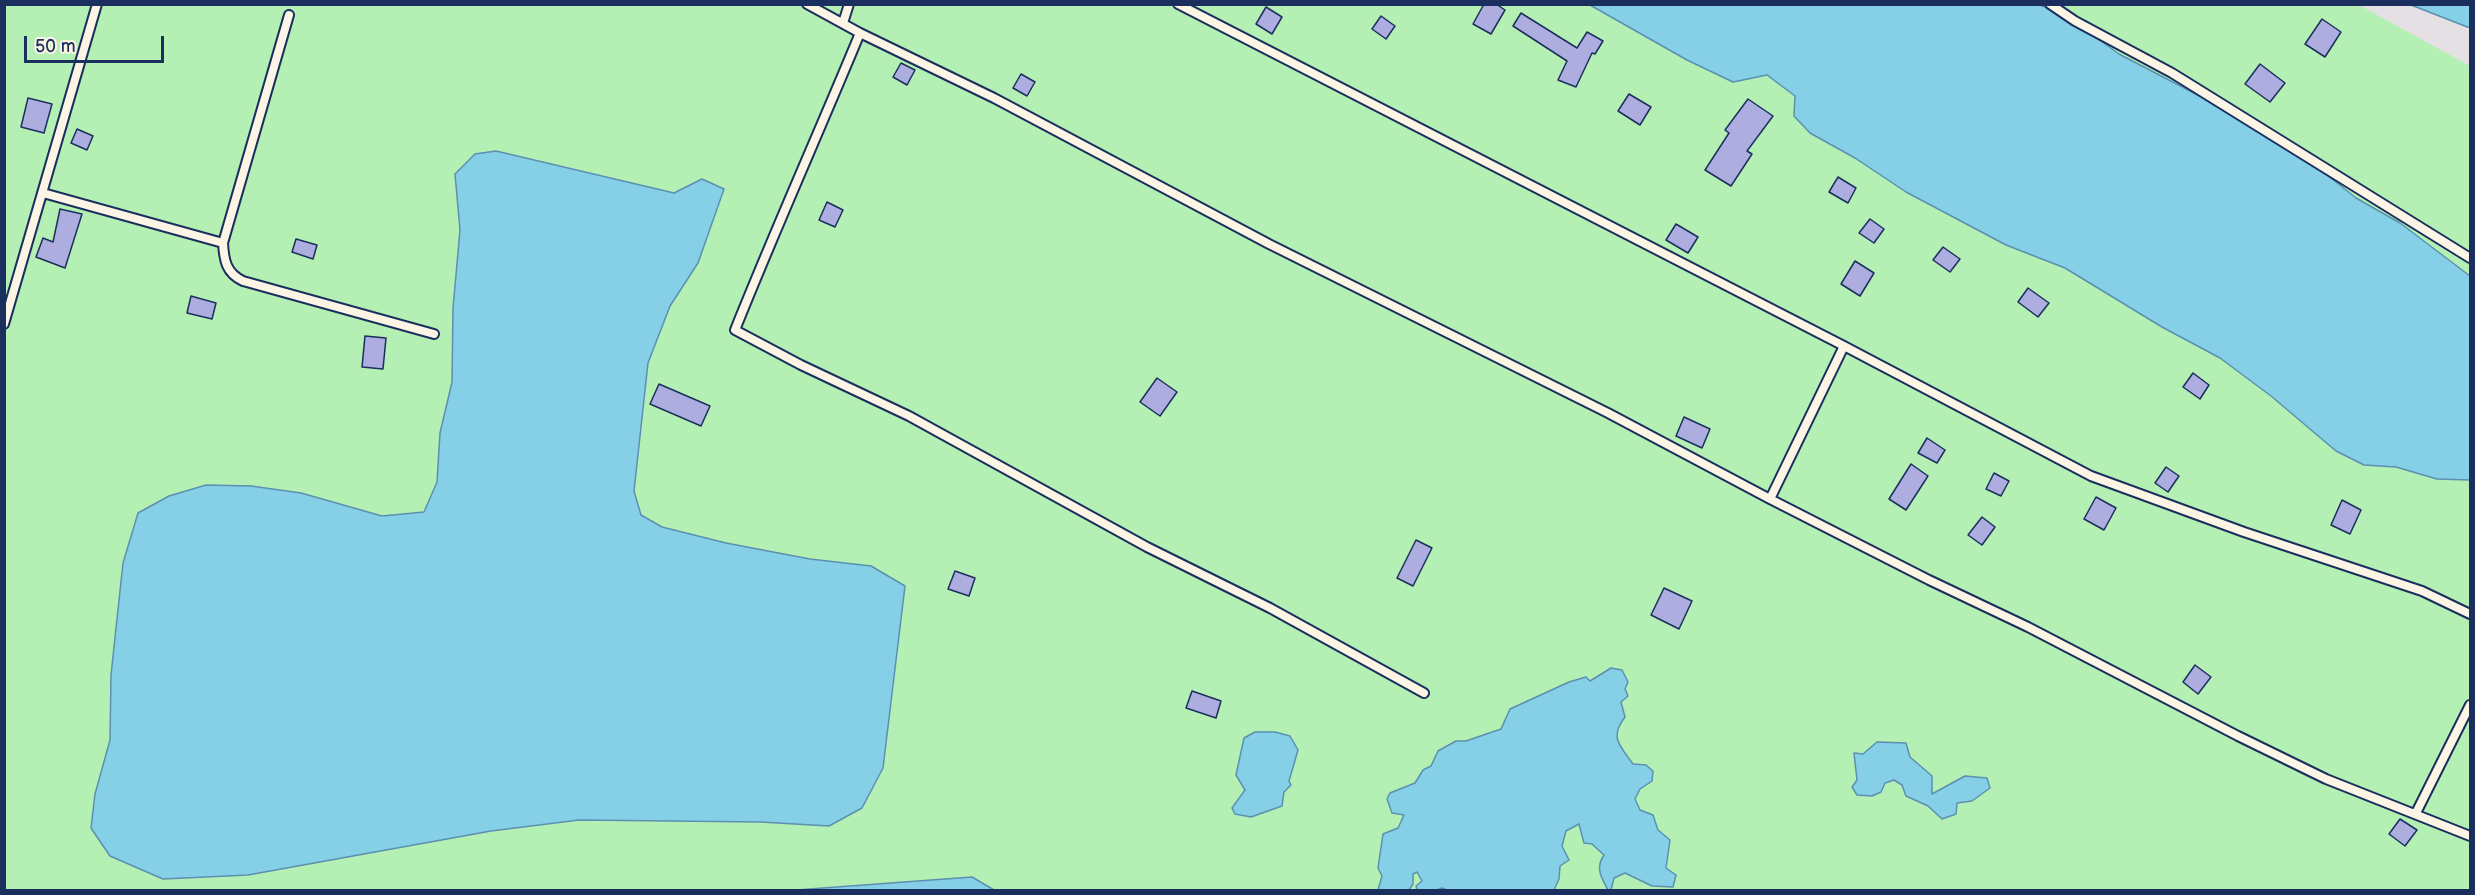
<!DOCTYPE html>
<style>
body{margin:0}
#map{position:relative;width:2475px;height:895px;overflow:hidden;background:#e4e0e3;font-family:"Balsamiq Sans",sans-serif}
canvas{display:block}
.frame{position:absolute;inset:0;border:6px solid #1b2f5e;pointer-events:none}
.scale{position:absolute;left:24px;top:36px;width:140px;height:27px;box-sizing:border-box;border:3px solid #1b2f5e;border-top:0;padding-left:8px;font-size:18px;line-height:21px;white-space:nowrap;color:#1b2f5e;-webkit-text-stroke:4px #fcf5e5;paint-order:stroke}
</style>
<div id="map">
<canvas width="2475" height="895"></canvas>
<div class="frame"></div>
<div class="scale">50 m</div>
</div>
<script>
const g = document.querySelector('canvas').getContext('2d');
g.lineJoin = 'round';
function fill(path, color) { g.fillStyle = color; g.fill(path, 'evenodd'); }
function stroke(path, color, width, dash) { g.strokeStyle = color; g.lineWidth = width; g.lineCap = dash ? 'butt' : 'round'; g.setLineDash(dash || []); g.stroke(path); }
const green = new Path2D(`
 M 5,5 L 1590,5 L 1687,60 L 1733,81 L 1767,75 L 1796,96 L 1794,116 L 1810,133 L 1855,158 L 1906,192 L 2006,245 L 2065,268 L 2162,327 L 2220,358 L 2271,396 L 2336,451 L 2364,465 L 2396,467 L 2437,479 L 2470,480 L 2470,890 L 5,890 ZM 496,151 L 674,193 L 702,179 L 723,189 L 698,263 L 670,306 L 648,364 L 634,491 L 641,515 L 662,527 L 726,543 L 810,559 L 871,566 L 905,586 L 883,768 L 829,826 L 761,822 L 579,820 L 491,831 L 248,875 L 163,879 L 95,794 L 110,740 L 111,675 L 123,563 L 138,513 L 206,485 L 251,486 L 301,493 L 382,516 L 424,512 L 437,482 L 440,433 L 452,382 L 453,308 L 460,230 L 455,174 L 474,154 Z
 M 2038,5 L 2359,5 L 2470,66 L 2470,276 L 2400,223 L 2356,198 L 2311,162 L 2238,116 L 2119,54 L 2072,20 Z`);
const water = new Path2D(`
 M 2038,4 L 2072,20 L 2119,54 L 2238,116 L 2311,162 L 2356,198 L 2400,223 L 2470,276 L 2470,480 L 2437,479 L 2396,467 L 2364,465 L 2336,451 L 2271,396 L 2220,358 L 2162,327 L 2065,268 L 2006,245 L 1906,192 L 1855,158 L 1810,133 L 1794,116 L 1795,96 L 1767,75 L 1733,82 L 1687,60 L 1590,5 Z
 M 2411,5 L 2470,5 L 2470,29 L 2470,28 Z
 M 496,151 L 674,193 L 702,179 L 724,189 L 698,263 L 670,306 L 648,363 L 634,491 L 641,515 L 662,527 L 726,543 L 810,559 L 871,566 L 905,586 L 883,768 L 862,808 L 829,826 L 761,822 L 579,820 L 491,831 L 248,875 L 163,879 L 110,856 L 91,828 L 95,794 L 110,740 L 111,675 L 123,563 L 138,513 L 169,496 L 206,485 L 251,486 L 301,493 L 382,516 L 424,512 L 437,482 L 440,433 L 452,382 L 453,308 L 460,230 L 455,174 L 475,154 Z
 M 1611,668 L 1622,670 L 1628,682 L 1625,689 L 1628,696 L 1621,702 L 1625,717 C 1609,737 1620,746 1633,764 L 1646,765 L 1653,771 L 1652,781 L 1640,789 L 1635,799 L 1640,810 L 1653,815 L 1658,830 L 1670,840 L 1666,868 L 1676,875 L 1673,887 L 1652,886 L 1625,873 L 1614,878 L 1611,890 L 1608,890 C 1601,877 1595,868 1604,855 L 1592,844 L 1584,843 L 1579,824 L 1566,831 L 1562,846 L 1569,860 L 1560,866 L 1559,879 L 1554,890 L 1447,890 L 1442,888 L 1437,890 L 1417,890 L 1416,886 L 1422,881 L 1417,872 L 1413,874 L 1413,884 L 1409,890 L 1378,890 L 1382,876 L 1378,868 L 1383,834 L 1398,828 L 1404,815 L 1392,813 L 1387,799 L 1390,793 L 1415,783 L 1423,770 L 1431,766 L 1438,751 L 1456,741 L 1466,741 L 1501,729 L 1510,709 L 1569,682 L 1586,677 L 1590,681 Z
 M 1255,732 L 1275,732 L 1290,736 L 1298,750 L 1289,781 L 1291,785 L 1284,792 L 1282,806 L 1251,817 L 1235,814 L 1232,808 L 1245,790 L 1236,775 L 1244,738 Z
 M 1877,742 L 1906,743 L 1910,757 L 1932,776 L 1932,794 L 1965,776 L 1987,778 L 1990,788 L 1972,801 L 1957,803 L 1956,814 L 1942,819 L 1928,806 L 1906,796 L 1902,785 L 1894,780 L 1885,783 L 1881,792 L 1872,796 L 1857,795 L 1852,787 L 1857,780 L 1854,753 L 1863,754 Z
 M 972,877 L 994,890 L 796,890 Z`);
const building = new Path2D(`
 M 1484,4 L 1496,4 L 1505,10 L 1491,34 L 1473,24 Z
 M 1266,7 L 1282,17 L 1272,34 L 1256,24 Z
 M 1521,13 L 1577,48 L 1587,32 L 1603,41 L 1595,54 L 1592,53 L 1576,87 L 1558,80 L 1567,61 L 1513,26 Z
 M 1381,16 L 1395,26 L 1386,39 L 1372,29 Z
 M 2322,19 L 2341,32 L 2325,57 L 2305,44 Z
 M 901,63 L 915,70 L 907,85 L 893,77 Z
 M 2260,64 L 2285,83 L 2270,102 L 2245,84 Z
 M 1021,74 L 1035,82 L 1027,96 L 1013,88 Z
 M 1629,94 L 1651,107 L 1640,125 L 1618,111 Z
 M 28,98 L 52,104 L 44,133 L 21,127 Z
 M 1748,99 L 1773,116 L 1747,151 L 1752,154 L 1731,186 L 1705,170 L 1729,133 L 1725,130 Z
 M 77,129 L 93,136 L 87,150 L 71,143 Z
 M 1838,177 L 1856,188 L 1848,203 L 1829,192 Z
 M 827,202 L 843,210 L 835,227 L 819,220 Z
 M 60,209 L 82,214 L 65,268 L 36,257 L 43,238 L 53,242 Z
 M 1870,219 L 1884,229 L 1874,243 L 1859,233 Z
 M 1676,224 L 1698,237 L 1688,253 L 1666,240 Z
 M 296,239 L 317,245 L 313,259 L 292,252 Z
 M 1943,247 L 1960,259 L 1950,272 L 1933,260 Z
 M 1855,261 L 1874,273 L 1860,296 L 1841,284 Z
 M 2028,288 L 2049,303 L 2038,317 L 2018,302 Z
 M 191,296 L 216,303 L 212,319 L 187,313 Z
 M 365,336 L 386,338 L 383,369 L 362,367 Z
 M 2193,373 L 2209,385 L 2200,399 L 2183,387 Z
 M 1157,378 L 1177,392 L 1160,416 L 1140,402 Z
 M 659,384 L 710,406 L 701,426 L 650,404 Z
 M 1684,417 L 1710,429 L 1702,448 L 1676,436 Z
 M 1927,438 L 1945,450 L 1937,463 L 1918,453 Z
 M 1911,464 L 1928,476 L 1906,510 L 1889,499 Z
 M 2166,467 L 2179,476 L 2168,492 L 2155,483 Z
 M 1994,473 L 2009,481 L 2001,496 L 1986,489 Z
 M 2096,497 L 2116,508 L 2104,530 L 2084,519 Z
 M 2342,500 L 2361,510 L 2350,534 L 2331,525 Z
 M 1982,517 L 1995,527 L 1982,545 L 1968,535 Z
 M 1416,540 L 1432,548 L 1413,586 L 1397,578 Z
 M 955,571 L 975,578 L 969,596 L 948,589 Z
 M 1664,588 L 1692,601 L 1679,629 L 1651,615 Z
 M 2195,665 L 2211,677 L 2198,694 L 2183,682 Z
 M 1192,691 L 1221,701 L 1216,718 L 1186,708 Z
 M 2400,819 L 2417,830 L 2405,846 L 2389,834 Z`);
const service = new Path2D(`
 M 807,4 L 860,33 L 994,98 L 1269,244 L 1608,413 L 1770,499 L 1929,580 L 2028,627 L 2238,736 L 2326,779 L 2470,836
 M 1178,4 L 1844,346 L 2091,476 L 2244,532 L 2422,591 L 2470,614
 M 2050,4 L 2075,21 L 2172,73 L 2470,258
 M 289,15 L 223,243 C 224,260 226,273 243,281 L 434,334
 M 843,23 L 849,4
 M 860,33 C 819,132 775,230 735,330 L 801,365 L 909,416 L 1147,547 L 1270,608 L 1424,693
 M 43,193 L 223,243
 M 4,324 L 97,4
 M 1770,499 L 1844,346
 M 2416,813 L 2470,705`);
fill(green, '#b4efb4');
fill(water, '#86d0e7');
stroke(water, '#5b90b0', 1.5);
fill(building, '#adaedf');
stroke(building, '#1b2f5e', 1.5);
stroke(service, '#1b2f5e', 12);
stroke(service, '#fcf5e5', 8);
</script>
